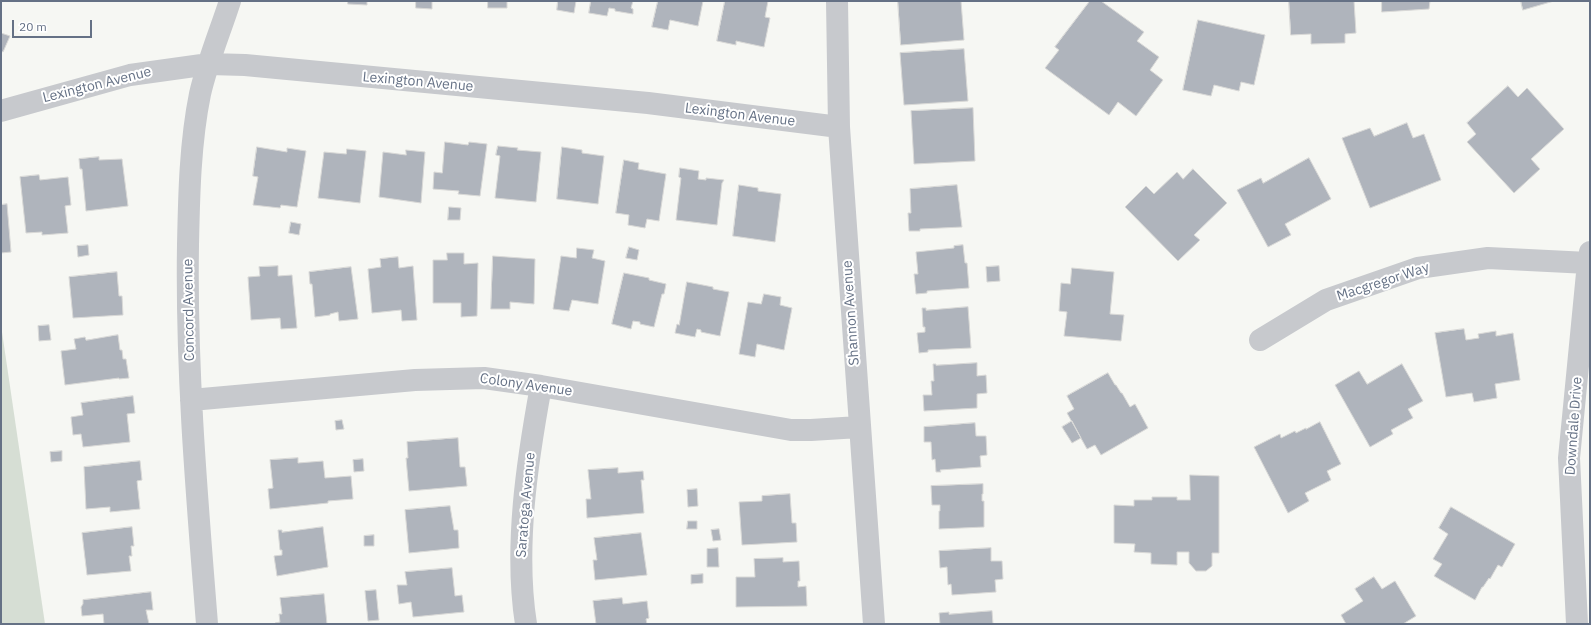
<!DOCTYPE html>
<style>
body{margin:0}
#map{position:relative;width:1591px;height:625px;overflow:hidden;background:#f6f7f3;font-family:"IBM Plex Sans",sans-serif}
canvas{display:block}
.frame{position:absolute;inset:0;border:2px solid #657185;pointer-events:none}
.scale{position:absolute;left:12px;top:20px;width:80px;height:18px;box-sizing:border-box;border:2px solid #657185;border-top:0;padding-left:5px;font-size:12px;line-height:14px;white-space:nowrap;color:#657185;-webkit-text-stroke:3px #fff;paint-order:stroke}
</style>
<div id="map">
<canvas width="1591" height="625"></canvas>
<div class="frame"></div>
<div class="scale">20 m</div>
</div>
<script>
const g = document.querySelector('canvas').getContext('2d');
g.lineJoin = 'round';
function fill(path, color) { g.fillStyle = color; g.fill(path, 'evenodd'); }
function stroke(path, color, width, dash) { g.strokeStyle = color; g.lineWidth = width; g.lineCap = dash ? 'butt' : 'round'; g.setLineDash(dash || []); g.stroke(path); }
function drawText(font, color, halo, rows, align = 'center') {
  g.font = font + ' "IBM Plex Sans",sans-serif'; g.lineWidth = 4; g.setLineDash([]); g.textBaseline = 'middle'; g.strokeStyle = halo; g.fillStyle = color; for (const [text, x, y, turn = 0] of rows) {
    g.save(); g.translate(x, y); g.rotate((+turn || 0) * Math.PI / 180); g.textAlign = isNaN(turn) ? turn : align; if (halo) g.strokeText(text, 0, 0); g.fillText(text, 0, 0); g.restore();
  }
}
const green = new Path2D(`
 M 1,332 L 2,332 L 45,624 L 1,624 Z`);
const building = new Path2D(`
 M 348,1 L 367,1 L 367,5 L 348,4 Z
 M 416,1 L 432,1 L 432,9 L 416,8 Z
 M 488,1 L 507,1 L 507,8 L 488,8 Z
 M 558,1 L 576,1 L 574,13 L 557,10 Z
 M 591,1 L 633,1 L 631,8 L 633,9 L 633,14 L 615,11 L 615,9 L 609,8 L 607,16 L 589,13 Z
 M 658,1 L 703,1 L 698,26 L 670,20 L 668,30 L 652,27 Z
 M 725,1 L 768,1 L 765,17 L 770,18 L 764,47 L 736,41 L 736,45 L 717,41 Z
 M 898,1 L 961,1 L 964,40 L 901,45 Z
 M 1090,1 L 1101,1 L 1144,32 L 1137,41 L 1159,57 L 1150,70 L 1163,80 L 1136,116 L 1118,102 L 1109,115 L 1045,68 L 1059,50 L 1055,47 Z
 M 1289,1 L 1354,1 L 1356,33 L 1345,34 L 1345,43 L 1311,44 L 1311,34 L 1291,35 Z
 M 1382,1 L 1430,1 L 1429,9 L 1382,12 Z
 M 1521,1 L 1554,1 L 1523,10 Z
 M 1198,20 L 1265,35 L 1254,85 L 1241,82 L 1239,91 L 1214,85 L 1211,96 L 1183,90 Z
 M 1,33 L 10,36 L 3,52 L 1,51 Z
 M 964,49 L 968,101 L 904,105 L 900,53 Z
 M 1508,86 L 1518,97 L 1527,88 L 1564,129 L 1531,159 L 1540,169 L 1514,193 L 1467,142 L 1476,134 L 1467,123 Z
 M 973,108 L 975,161 L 914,164 L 911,111 Z
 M 1407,123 L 1413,138 L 1424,134 L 1441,180 L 1370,208 L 1342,138 L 1370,128 L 1374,136 Z
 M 445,142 L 468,145 L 469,142 L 487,144 L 480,196 L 458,194 L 459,191 L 433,189 L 434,172 L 442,173 Z
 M 498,146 L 518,148 L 517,150 L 541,152 L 536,202 L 495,198 L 500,156 L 496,155 Z
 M 257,147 L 287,152 L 287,148 L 306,151 L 297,207 L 281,205 L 280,208 L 253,205 L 258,177 L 253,176 Z
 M 562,147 L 582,150 L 582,153 L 604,156 L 598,204 L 557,199 Z
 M 347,149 L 366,151 L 360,203 L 318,198 L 324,152 L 346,154 Z
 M 406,150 L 425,152 L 421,203 L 379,197 L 383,152 L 406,155 Z
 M 99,157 L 99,160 L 122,159 L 128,206 L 86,211 L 82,169 L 80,169 L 79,159 Z
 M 1309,158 L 1331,199 L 1285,224 L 1291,235 L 1268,247 L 1237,190 L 1261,178 L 1263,183 Z
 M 624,160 L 639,163 L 638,169 L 666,174 L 659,221 L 647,219 L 645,228 L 628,225 L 629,215 L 616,213 Z
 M 680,168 L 699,171 L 698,179 L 706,180 L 706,178 L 724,180 L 722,183 L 717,225 L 676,220 L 681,178 L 679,177 Z
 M 1193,169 L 1227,203 L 1194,235 L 1200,240 L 1178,261 L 1125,207 L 1146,186 L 1154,194 L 1177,172 L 1183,179 Z
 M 39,175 L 40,180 L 68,177 L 71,205 L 65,206 L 68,233 L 42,235 L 42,232 L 26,233 L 20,177 Z
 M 739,185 L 758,188 L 758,191 L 781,194 L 775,242 L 733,236 Z
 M 957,185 L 962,227 L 920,229 L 920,231 L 909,231 L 908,213 L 911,213 L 910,189 Z
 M 7,204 L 11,252 L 1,253 L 1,205 Z
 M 449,207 L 461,208 L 460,220 L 448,220 Z
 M 291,222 L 301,224 L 299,235 L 289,233 Z
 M 88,245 L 89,255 L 78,257 L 77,246 Z
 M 963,245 L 965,263 L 967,263 L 969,288 L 927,291 L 927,293 L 916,294 L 914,274 L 918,274 L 916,252 L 954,248 L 954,246 Z
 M 629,247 L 639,250 L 637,260 L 626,258 Z
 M 577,248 L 594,250 L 592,258 L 605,261 L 598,304 L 572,300 L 569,311 L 553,309 L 561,256 L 576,258 Z
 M 447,253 L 464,253 L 464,264 L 478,263 L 477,316 L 461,317 L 461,303 L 433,303 L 433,260 L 447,260 Z
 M 493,256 L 535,259 L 534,304 L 510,302 L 510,309 L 491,309 Z
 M 398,257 L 399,268 L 413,266 L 417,320 L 402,321 L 401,310 L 372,313 L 368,269 L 381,267 L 380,259 Z
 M 278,266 L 278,276 L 292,275 L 297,328 L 281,329 L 280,318 L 251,320 L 248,277 L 260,276 L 259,267 Z
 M 999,266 L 1000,281 L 987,282 L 986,267 Z
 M 351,267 L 358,319 L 339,321 L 338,312 L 330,314 L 330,315 L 315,317 L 312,284 L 310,284 L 309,272 Z
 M 1072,268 L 1114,272 L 1110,314 L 1124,315 L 1121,341 L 1064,336 L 1067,312 L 1059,311 L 1061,283 L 1070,284 Z
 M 117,272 L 119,296 L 122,296 L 123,315 L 73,318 L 69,277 Z
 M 624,273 L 649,278 L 649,280 L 666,284 L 664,294 L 662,294 L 654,327 L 640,324 L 640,322 L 633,321 L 631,329 L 612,324 Z
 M 687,282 L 713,287 L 713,289 L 729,292 L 720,336 L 701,332 L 701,330 L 697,329 L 695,337 L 675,333 L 677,324 L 679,325 Z
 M 764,294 L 781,297 L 780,305 L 792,308 L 784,350 L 757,344 L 755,357 L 739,354 L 748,302 L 761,304 Z
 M 968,307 L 971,348 L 928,350 L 928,352 L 919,353 L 917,333 L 925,332 L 925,327 L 923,327 L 922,308 L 926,308 L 926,310 Z
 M 49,325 L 51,340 L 39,341 L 38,326 Z
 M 1464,329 L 1466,340 L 1479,338 L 1478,334 L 1496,331 L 1496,336 L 1513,333 L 1520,380 L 1495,384 L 1497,398 L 1474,402 L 1472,393 L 1446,397 L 1435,333 Z
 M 118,335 L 120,350 L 122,350 L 123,359 L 126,359 L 129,378 L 119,379 L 119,378 L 65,385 L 61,351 L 76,349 L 74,339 L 85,337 L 86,340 Z
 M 977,363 L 977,376 L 986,375 L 987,393 L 977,394 L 977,408 L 924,411 L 923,395 L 932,395 L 931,381 L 934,381 L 933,364 L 936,364 L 936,365 Z
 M 1402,364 L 1423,401 L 1408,409 L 1413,418 L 1391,430 L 1393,434 L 1370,447 L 1335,385 L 1359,371 L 1367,384 Z
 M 1108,373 L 1115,385 L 1116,385 L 1121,393 L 1122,393 L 1130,407 L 1135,404 L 1148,428 L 1101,455 L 1095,445 L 1087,449 L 1067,413 L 1074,409 L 1067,396 Z
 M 133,396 L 135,413 L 127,414 L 130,442 L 83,447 L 81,434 L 73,435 L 71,417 L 83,415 L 81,403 Z
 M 342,420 L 344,429 L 336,430 L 335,421 Z
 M 1072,421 L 1081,438 L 1072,443 L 1062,427 Z
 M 1320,422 L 1341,464 L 1327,471 L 1331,480 L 1305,493 L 1309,501 L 1288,513 L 1254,447 L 1280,434 L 1281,438 L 1295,431 L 1296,433 L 1306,428 L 1306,429 Z
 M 975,423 L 976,436 L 986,436 L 987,455 L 980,456 L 981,467 L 940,470 L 941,472 L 936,472 L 935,459 L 932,460 L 931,442 L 924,442 L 924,427 Z
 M 458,438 L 460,467 L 465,467 L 467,486 L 409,491 L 406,458 L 408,458 L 407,442 Z
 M 62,451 L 62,461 L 51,462 L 50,452 Z
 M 298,458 L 298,463 L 323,461 L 325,478 L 351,476 L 353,499 L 328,501 L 328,503 L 270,509 L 268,489 L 273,488 L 270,460 Z
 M 363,459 L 364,471 L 354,472 L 353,460 Z
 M 140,461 L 142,480 L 137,481 L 140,509 L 110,512 L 110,507 L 86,509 L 84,467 Z
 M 618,468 L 618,473 L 643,471 L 644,480 L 641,480 L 644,513 L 587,518 L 586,499 L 591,499 L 588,470 Z
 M 1190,475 L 1219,476 L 1219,553 L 1212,553 L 1212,566 L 1206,571 L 1196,571 L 1189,563 L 1189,552 L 1177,552 L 1177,565 L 1151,564 L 1151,553 L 1134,552 L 1135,544 L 1114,543 L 1114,505 L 1134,506 L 1134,500 L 1152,500 L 1152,497 L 1177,497 L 1177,500 L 1190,500 Z
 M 983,484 L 983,494 L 982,494 L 982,501 L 984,501 L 984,527 L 939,529 L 939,511 L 940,511 L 940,505 L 932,505 L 931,486 Z
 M 697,489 L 698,506 L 688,507 L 687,490 Z
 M 790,494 L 792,523 L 796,523 L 797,542 L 742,545 L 739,502 L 762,501 L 762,496 Z
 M 450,506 L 454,530 L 458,530 L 459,548 L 409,553 L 405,510 Z
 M 1451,507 L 1515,544 L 1502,567 L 1498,565 L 1490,579 L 1489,578 L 1483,587 L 1482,587 L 1475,600 L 1434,576 L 1442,564 L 1433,559 L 1448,534 L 1439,528 Z
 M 688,521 L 697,521 L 697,529 L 687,529 Z
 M 132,527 L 134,546 L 131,546 L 132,556 L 129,556 L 131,571 L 87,575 L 82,533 Z
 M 323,527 L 328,567 L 277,576 L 274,556 L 282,555 L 282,550 L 280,550 L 278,530 L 282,530 L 282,532 Z
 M 719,529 L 721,540 L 713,541 L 711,530 Z
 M 641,533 L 647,575 L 595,580 L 593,560 L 597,560 L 594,538 Z
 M 374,535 L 374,546 L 364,546 L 364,536 Z
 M 718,548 L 719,567 L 707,567 L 707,549 Z
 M 991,548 L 991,561 L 1002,561 L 1003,579 L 995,580 L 996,592 L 952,595 L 951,584 L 948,585 L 947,567 L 940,568 L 939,551 Z
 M 783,558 L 783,562 L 799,561 L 800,581 L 798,581 L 798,587 L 806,586 L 807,606 L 736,607 L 736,577 L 755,577 L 754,559 Z
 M 452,568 L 455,596 L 462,595 L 464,612 L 413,617 L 411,602 L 399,604 L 397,585 L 407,585 L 405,572 Z
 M 703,574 L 703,583 L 691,584 L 691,575 Z
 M 1374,577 L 1382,589 L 1395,581 L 1416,616 L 1403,624 L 1346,624 L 1341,615 L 1363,601 L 1355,589 Z
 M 376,590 L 379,620 L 368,621 L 365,591 Z
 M 151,592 L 153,610 L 146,610 L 149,624 L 104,624 L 103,614 L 82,616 L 81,607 L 83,604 L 83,600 Z
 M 324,594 L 327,624 L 275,624 L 275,623 L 280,622 L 279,614 L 282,614 L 280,598 Z
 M 622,598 L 623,604 L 647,601 L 649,618 L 646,619 L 647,624 L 596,624 L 593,601 Z
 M 992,611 L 993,624 L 940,624 L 939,613 L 949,612 L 949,614 Z`);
const street = new Path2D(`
 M 837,1 L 839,127 L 874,624
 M 1,111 L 130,75 L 209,64 L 245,65 L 648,103 L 839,127
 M 1260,340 L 1326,300 L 1418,268 L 1488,258 L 1588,263
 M 191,400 L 415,380 L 484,378 L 541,386 L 791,430 L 811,430 L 859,427
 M 207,624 C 197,498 186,372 188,245 C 189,196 190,143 200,94 C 207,63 220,32 230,1
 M 526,624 C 514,548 527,462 541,386
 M 1577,624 L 1569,458 L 1588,263 L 1590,252`);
const streetNames = [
 ["Lexington Avenue",418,82,5],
 ["Lexington Avenue",97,85,-14],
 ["Lexington Avenue",740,115,7],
 ["Macgregor Way",1383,282,-18],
 ["Concord Avenue",189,310,-91],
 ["Shannon Avenue",851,313,-94],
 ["Colony Avenue",526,385,8],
 ["Downdale Drive",1574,426,-86],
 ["Saratoga Avenue",526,505,-85]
];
fill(green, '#d6ded4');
fill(building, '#afb4bc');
stroke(building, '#d8d8d6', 1);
stroke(street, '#c7c9cd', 22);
drawText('14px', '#657185', '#fff', streetNames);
</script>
